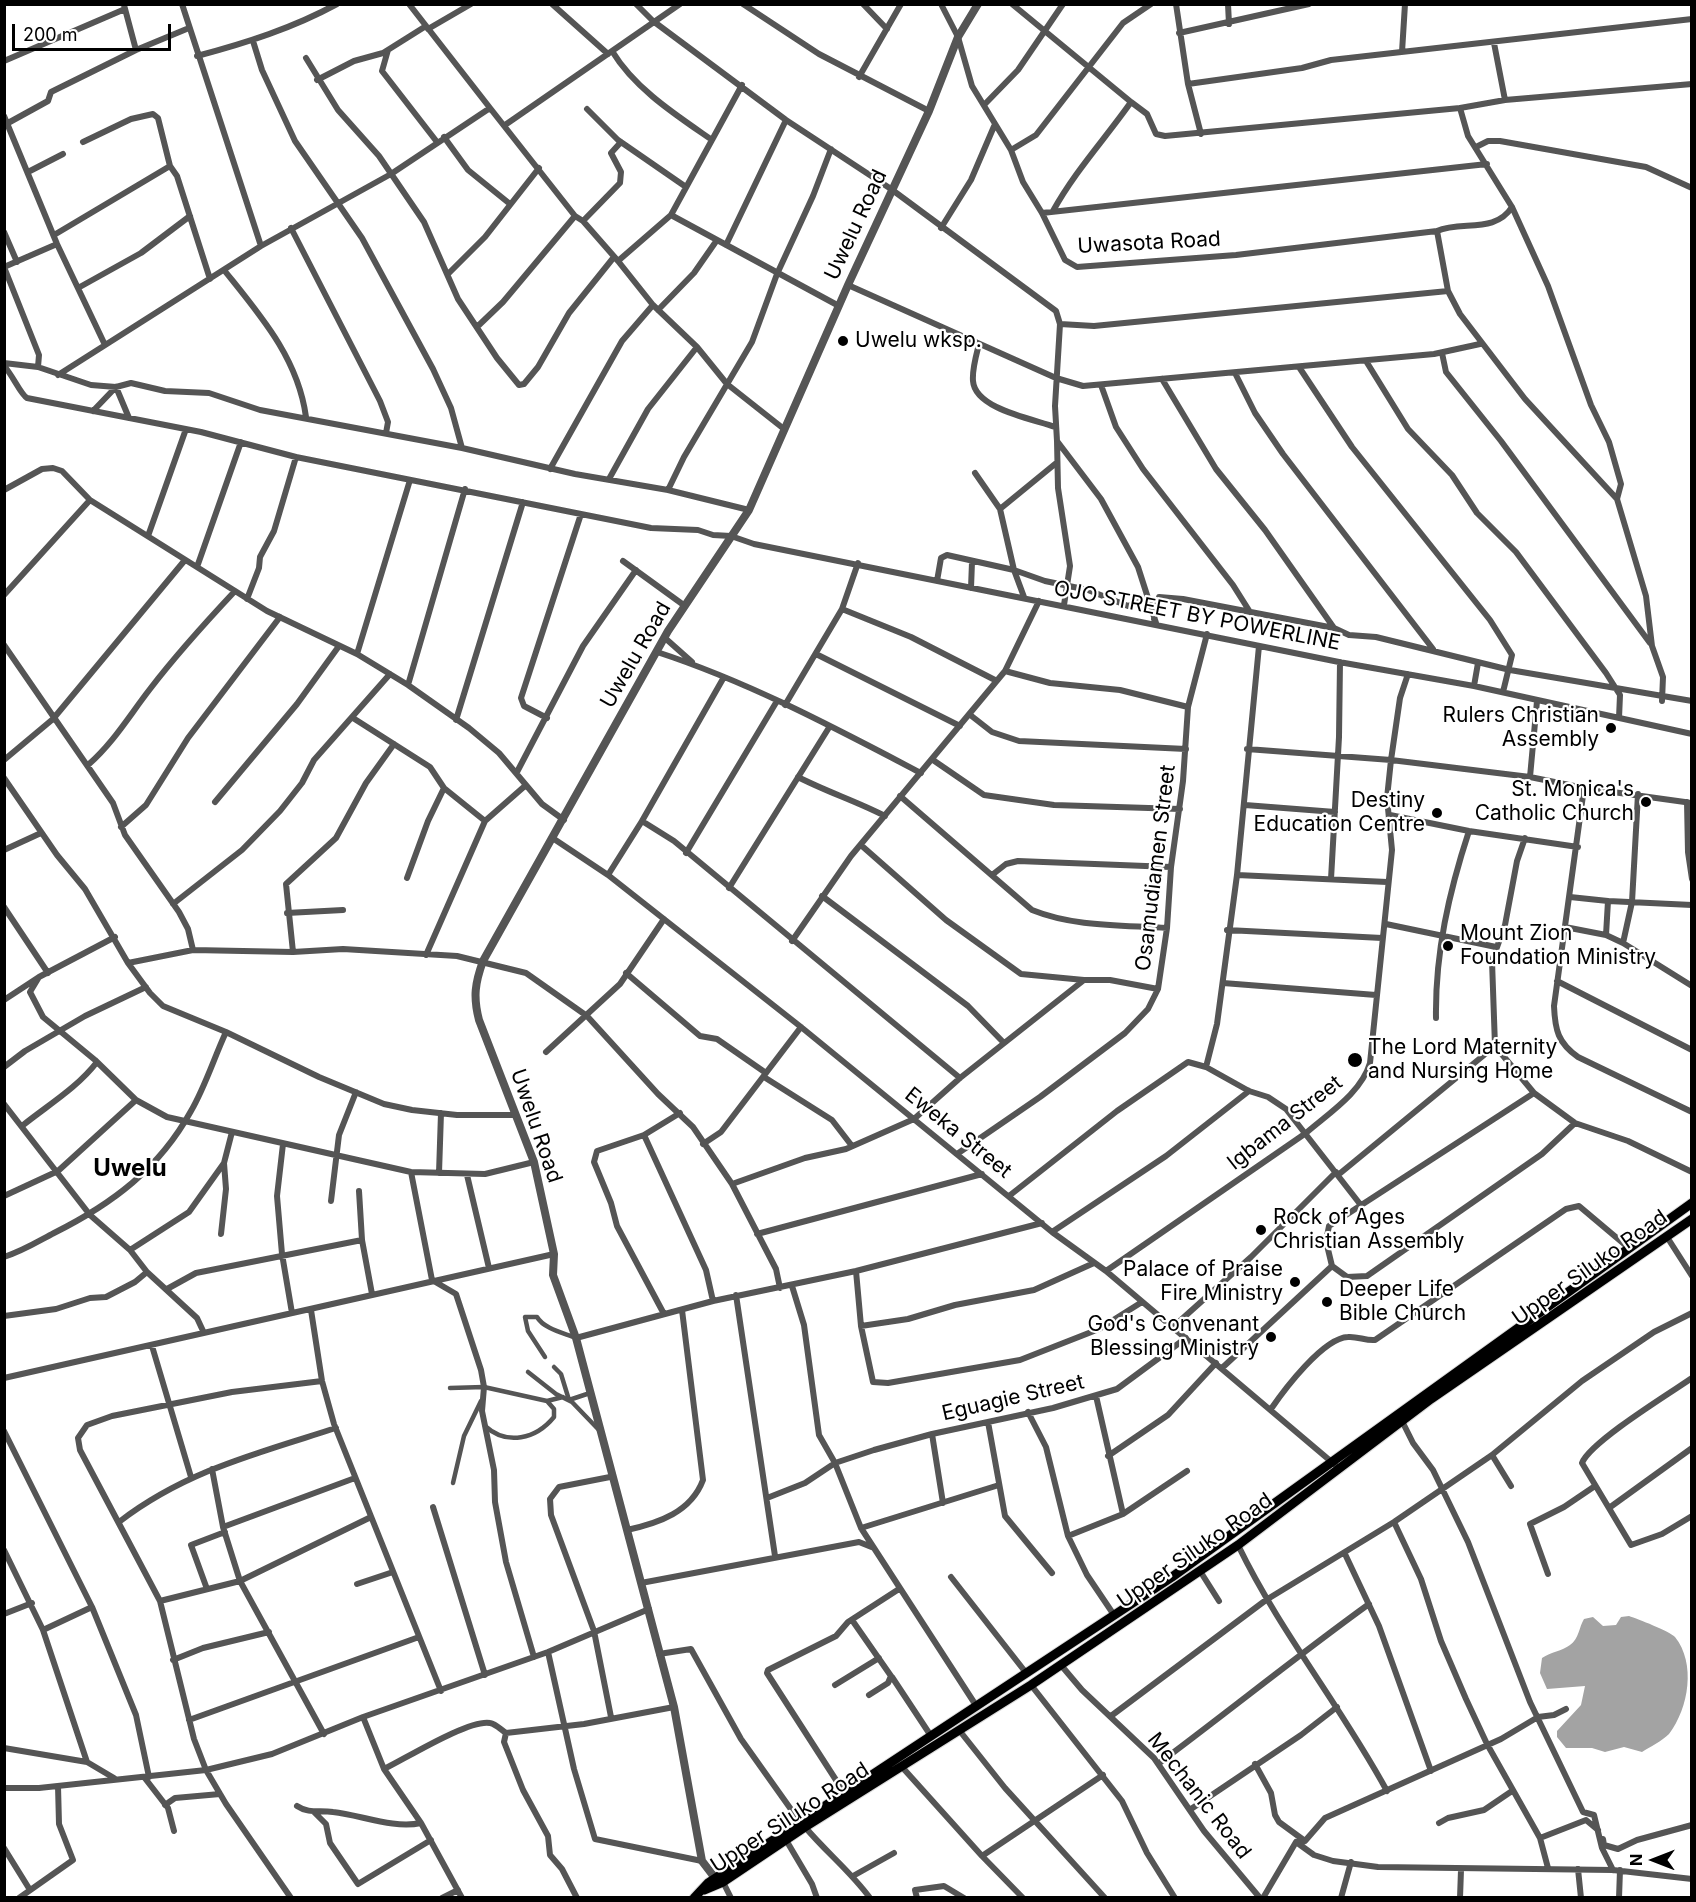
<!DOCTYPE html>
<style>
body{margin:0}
#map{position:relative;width:1696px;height:1902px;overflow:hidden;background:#fff;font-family:Inter,sans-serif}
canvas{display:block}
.frame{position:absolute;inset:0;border:6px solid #000;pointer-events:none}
.north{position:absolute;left:1624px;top:1830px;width:60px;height:60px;-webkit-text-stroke:4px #fff;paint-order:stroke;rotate:270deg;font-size:16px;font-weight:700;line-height:24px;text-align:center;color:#000}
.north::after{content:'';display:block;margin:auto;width:21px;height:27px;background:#000;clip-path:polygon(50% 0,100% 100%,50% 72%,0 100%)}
.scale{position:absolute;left:12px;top:24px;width:159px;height:27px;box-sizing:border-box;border:3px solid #000;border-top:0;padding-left:8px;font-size:18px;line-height:21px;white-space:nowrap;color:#000;-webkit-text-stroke:4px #fff;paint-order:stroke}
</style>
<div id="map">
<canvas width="1696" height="1902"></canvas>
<div class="frame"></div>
<div class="north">N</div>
<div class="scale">200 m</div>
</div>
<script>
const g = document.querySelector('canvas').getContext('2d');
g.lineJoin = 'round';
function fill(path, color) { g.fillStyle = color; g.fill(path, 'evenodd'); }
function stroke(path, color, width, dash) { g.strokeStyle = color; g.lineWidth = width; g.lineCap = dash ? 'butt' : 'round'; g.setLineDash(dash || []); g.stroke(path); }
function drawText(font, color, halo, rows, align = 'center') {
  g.font = font + ' Inter,sans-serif'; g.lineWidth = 4.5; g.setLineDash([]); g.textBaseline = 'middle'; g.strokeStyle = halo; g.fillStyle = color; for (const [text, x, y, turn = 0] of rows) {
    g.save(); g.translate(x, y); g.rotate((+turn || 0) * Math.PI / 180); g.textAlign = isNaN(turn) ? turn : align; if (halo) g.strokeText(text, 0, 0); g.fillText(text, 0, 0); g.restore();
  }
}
const water = new Path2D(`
 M 1629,1616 C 1638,1619 1669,1631 1675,1637 C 1696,1663 1689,1708 1669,1734 C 1662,1741 1650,1747 1642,1752 L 1624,1747 L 1605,1752 L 1592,1748 L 1566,1748 L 1557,1737 L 1557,1731 L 1581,1705 L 1585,1686 L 1547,1689 L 1540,1673 L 1542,1658 C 1551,1652 1562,1651 1570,1645 C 1579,1639 1579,1627 1584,1619 L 1593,1617 L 1603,1626 L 1616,1625 L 1621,1617 Z`);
const pedestrian = new Path2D(`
 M 545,1357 L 528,1331 L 525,1317 L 537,1317 C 544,1329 564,1333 576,1338
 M 554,1367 L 561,1374 L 569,1400 L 590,1393
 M 528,1372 L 556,1394 L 572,1402 L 598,1429
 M 450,1388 L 484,1387 L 547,1401
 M 485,1426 C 507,1446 536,1439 554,1417 L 554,1409 L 547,1401 L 563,1397
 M 453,1483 L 464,1436 L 481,1401`);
const minor = new Path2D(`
 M 182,4 L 261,246
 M 409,4 L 490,108
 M 552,4 L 608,54
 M 636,4 L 653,21 L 786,120 L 891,189 L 1056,311 L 1060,324 L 1055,406 L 1057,441 L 1101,499 L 1138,567 L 1156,623
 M 743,4 L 819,54 L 929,111
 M 863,4 L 887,29
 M 941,4 L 958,37 L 972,86 L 1011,150 L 1023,182 L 1042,213 L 1065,260 L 1077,267 L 1236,255 L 1437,231 C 1461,220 1495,234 1512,207
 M 1012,4 L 1131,102 C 1105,139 1075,171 1053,211
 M 1176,4 L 1188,84 L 1201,134
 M 1228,4 L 1229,24
 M 124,5 L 136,50
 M 428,29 L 471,4
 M 1179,33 L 1309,4
 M 253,41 L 262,70 L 295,141 L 362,238 L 433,369 L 451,408 L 462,448
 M 1494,43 L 1505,100
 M 388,50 L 382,71 L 437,142
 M 612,51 C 635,89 676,115 712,140
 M 1402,52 L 1405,4
 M 197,56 C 246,43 293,28 337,4
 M 306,58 L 338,110 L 379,156 L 424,222 L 458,299 L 497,358 L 519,385 L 524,384 L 538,367 L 569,313 L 614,257
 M 4,61 L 125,9
 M 859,77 L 901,4
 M 317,80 L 354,61 L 383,53 L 426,26
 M 1188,84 L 1302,68 L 1331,60 L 1692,19
 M 1131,102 L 1147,114 L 1156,134 L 1165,136 L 1460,108 L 1505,100 L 1692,84
 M 984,105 L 1018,70 L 1063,4
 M 1460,108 L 1468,136 L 1512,207 L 1548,286 L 1591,405 L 1609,442 L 1621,484 L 1617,499 L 1646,596 L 1652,646 L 1663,677 L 1662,701
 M 587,109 L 618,140 L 686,187
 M 4,116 L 57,244 L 105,345
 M 8,123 L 48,101 L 51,92 L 136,50 L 189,28
 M 505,125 L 680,4
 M 444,137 L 468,170 L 510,204
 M 83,142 L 131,119 L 153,114 L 158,118 L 170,166
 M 1476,147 L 1488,141 L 1500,141 L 1646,167 L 1692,188
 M 1011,150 L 1036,135 L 1123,23 L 1151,4
 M 28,172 L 63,154
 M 1042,213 L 1487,164
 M 671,215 L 839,306
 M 583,221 L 620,183 L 621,172 L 611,153 L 621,142
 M 291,228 L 380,401 L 388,422 L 386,433
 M 941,228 L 971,180 L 995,124
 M 1437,231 L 1448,291 L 1460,314 L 1525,399 L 1617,499
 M 4,232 L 17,262
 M 54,235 L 170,166 L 177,176 L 210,279
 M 726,245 L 786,120
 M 618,261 L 671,215 L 742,85
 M 4,267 L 39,355 L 38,367
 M 4,267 L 57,244
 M 224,270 C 260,315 298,358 306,417
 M 448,274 L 485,237 L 539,168
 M 848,285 L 1056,378 L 1083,386 L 1434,354 L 1480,344
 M 78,288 L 141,253 L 190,216
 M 658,310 L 694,273 L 717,240
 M 1060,324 L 1094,326 L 1448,291
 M 478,326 L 503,302 L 575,216
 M 979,344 C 976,356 972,369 973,381 C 975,409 1033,419 1055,427
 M 1442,353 L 1446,372 L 1501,441 L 1650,643
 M 1366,361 L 1408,429 L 1452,475 L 1477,513 L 1516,552 L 1606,673 L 1620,695 L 1619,718
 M 4,363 L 38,367 L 91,385 L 116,387 L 131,383 L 165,391 L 209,393 L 260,410 L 462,448 L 575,474 L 668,490 L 749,510
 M 4,366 C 12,374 21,395 27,398 L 201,432 L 296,457 L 651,528 L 698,530 L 713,535 L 731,536 L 754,544 L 1339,662 L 1474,686 L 1692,734
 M 1299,367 L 1352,447 L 1490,620 L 1512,655 L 1503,692
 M 1235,373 L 1255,413 L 1283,454 L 1433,649
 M 58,375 L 261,246 L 391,174 L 490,108 L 575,216 L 583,221 L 618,261 L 653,305 L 697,347 L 727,384 L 784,429
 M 1162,379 L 1216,469 L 1265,530 L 1334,628
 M 1101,385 L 1116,427 L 1143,469 L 1233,585 L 1250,612
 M 93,411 L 116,387 L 129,418
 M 1057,441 L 1058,488 L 1070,566 L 1064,605
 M 550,469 L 622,341 L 653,305
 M 975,473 L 1000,509 L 1014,570 L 1024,597
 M 609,479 L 648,409 L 697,347
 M 4,490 L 42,469 L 53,468 L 62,471 L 90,500 L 267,611 L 357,654 L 408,685 L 469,728 L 499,753 L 542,804 L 564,820
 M 668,490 L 684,457 L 752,342 L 777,274 L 813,196 L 831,149
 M 1000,509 L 1055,464
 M 148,536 L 186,429
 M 623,561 L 685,606
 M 197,567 L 241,442
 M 937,581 L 941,558 L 947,555 L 1014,570 L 1045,581 L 1088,590 L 1128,606 L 1146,599
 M 971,588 L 972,562
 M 4,595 L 90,500
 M 247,599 L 259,568 L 260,557 L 274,531 L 296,457
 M 842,609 L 911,637 L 995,680
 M 1154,619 L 1159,597 L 1183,599 L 1334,628 L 1349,635 L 1376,637 L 1510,670 L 1692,701
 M 665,638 L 692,662
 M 4,645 L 113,803 L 125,835 L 179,912 L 188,929 L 193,950 L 293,952 L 343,949 L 457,956 L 526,973 L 587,1016 L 658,1094 L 693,1127 L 732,1184 L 776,1269 L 780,1288
 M 657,652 C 749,682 835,728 921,773
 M 357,654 L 410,480
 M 816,654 L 960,726
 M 1005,671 L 1050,683 L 1120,690 L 1188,707
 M 724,677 L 642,821 L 674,841 L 960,1078
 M 408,685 L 465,489
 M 1474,686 L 1478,663
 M 785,705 L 842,609 L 858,563
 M 969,714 L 992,732 L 1019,741 L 1186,749
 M 353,718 L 430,767 L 444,788 L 485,821
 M 547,718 L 524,706 L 521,698 L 581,514
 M 456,720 L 523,502
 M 1247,749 L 1391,760 L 1530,777 L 1584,788 L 1692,803
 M 4,760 L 53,719 L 185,560
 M 933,760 L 984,795 L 1054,805 L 1180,809
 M 88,765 C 114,742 129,716 150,689 C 176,655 205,623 235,591
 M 517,772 L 583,646 L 636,570
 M 798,777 C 827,792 856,801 885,816
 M 1530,777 L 1537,701
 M 4,778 L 57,855 L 85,889 L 128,963 L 150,993 L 163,1006 L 226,1032 L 319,1077 L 384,1104 L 412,1110 L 457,1115 L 515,1115
 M 1584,788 L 1554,1006 C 1555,1030 1558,1043 1578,1057 L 1692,1112
 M 900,796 L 1032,910 C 1074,927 1122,925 1167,928
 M 215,802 L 297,704 L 339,646
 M 1687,802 L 1688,852 L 1692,879
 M 1245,805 L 1335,812
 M 1390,815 L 1469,831 L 1578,847
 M 121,827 L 146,805 L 188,738 L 280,617
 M 1525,838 L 1517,861 L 1505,925 L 1492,961 L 1495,1046 L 1534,1093 L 1575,1123 L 1628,1141 L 1692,1172
 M 554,839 L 608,875 L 801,1027 L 1052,1232 L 1106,1271 L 1340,1469
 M 862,846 L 946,920 L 1021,974 L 1084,980
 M 4,850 L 41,833
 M 686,853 L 777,701
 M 608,875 L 642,821
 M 992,875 L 1006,864 L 1018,861 L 1171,867
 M 1237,875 L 1387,882
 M 407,878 L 428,821 L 444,788
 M 1331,879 L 1339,737 L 1340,662
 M 729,888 L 830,726
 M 822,896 L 968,1006 L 1004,1043
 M 1570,897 L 1608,901 L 1606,935
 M 1608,901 L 1692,905
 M 173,904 L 242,850 L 280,811 L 302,783 L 314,760 L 390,674
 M 4,907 L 48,973
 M 287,913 L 343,910
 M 1386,924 L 1496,947
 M 1565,927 L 1606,935 L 1623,943 L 1692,986
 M 1227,930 L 1382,938
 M 792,941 L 851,856 L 1005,671 L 1039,601
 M 1623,943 L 1632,902 L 1638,794
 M 293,952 L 286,884 L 336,838 L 366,783 L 394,744
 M 426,955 L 485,821 L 526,785
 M 128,963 L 193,950
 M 626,973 L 700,1036 L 717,1039 L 766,1073
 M 39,977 L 30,992 L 43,1017 L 95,1060 L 136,1100 L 167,1117 L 411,1172 L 485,1174 L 534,1162
 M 1557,981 L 1692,1050
 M 1223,983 L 1376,995
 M 4,1000 L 39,977 L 115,937
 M 1436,1018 C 1435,953 1449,892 1469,831
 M 546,1052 L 620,984 L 664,919
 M 4,1067 L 25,1051 L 85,1016 L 146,987
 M 1206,1067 L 1217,1024 L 1237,875 L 1259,646
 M 764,1077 L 832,1120 L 852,1146
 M 4,1104 L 90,1215 L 130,1250 L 147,1272 L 197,1318 L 204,1333
 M 22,1126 C 48,1105 77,1088 97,1062
 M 644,1135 L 706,1270 L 713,1301
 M 283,1144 L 277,1196 L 282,1254 L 292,1313
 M 703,1144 L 721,1132 L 801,1027
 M 957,1154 L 1040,1097 L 1125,1033 L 1148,1009 L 1158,989 L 1167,928 L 1171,867 L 1183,781 L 1188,707 L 1207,634
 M 411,1172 L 432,1280 L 456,1294 L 481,1370 L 484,1387 L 482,1411 L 494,1470 L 495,1502 L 506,1562 L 534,1657
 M 439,1173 L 441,1113
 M 467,1175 L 489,1268
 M 1338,1175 L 1495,1046
 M 732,1184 L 805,1158 L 846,1149 L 914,1119 L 960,1078 L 1084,980 L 1110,980 L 1158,989
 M 359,1191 L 362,1240 L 372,1294
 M 4,1196 L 58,1171 L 136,1100
 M 1009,1196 L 1117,1111 L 1188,1062 L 1206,1067 L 1249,1091 L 1268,1097 L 1286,1109 L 1360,1204
 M 331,1201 L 339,1135 L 356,1092
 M 1052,1232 L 1166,1156 L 1249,1091
 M 221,1234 L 226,1189 L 224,1163
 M 757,1234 L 982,1174
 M 1667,1237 L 1692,1276
 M 130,1250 L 189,1212 L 224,1163 L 232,1132
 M 4,1257 C 23,1251 37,1242 54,1233 C 112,1204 159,1169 191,1111 C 205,1087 214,1058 226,1032
 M 1332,1266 L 1347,1277 L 1367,1276 L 1542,1154 L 1575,1123
 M 856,1271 L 861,1326 L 873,1382 L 888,1383 L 1020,1360 L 1099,1329 L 1142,1302
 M 1106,1271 L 1306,1133 C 1329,1113 1361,1093 1370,1063 L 1392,850 L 1387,798 L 1391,760 L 1400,698 L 1408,674
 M 792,1286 L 804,1325 L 819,1435 L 835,1463 L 861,1528 L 874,1548
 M 167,1289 L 196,1273 L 362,1240
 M 736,1295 L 775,1556
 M 311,1310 L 322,1381 L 334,1424 L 441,1691
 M 664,1314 L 617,1226 L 611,1203 L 594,1162 L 597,1151 L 644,1135 L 680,1113
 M 4,1316 L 56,1309 L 90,1298 L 106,1297 L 135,1282 L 147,1272
 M 861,1326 L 908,1319 L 955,1305 L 1034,1290 L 1094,1263
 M 1173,1327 L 1251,1257 L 1336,1172
 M 576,1338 L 713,1301 L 856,1271 L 1042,1223
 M 152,1346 L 191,1477
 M 1222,1368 L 1332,1266 L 1326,1241 L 1329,1226 L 1534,1093
 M 4,1378 L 554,1254
 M 1692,1378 C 1670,1393 1590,1442 1582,1463 L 1631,1545 L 1662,1534 L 1692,1516
 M 1096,1396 L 1123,1514
 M 1271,1409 C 1284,1390 1323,1338 1348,1337 C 1357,1336 1366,1341 1375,1340 L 1566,1209 L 1579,1206 L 1630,1249
 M 1028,1412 L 1046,1447 L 1068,1536 L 1087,1575 L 1114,1615
 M 1402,1421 L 1413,1443 L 1433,1470 L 1468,1542 L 1530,1702 L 1583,1812 L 1594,1815 L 1602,1848 L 1613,1870
 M 988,1422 L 1005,1516 L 1052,1573
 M 4,1431 L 92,1607 L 136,1715 L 149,1777
 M 932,1434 L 943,1503
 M 1492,1455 L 1511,1486
 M 1108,1456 L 1168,1415 L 1216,1363
 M 212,1469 L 223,1527 L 240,1581 L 324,1734
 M 610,1477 L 559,1487 L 550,1499 L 551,1515 L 594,1631 L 611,1717
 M 767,1498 L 805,1483 L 835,1463 L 874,1450 L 932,1434 L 1053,1408 L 1117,1389 L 1186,1338
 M 433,1507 L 485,1675
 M 1609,1508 L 1692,1448
 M 119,1522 C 185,1471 258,1453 336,1428
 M 1394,1522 L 1421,1579 L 1441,1641 L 1466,1699 L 1487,1744 L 1540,1838 L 1548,1868
 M 223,1527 L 355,1478
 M 861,1528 L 999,1485
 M 627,1530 C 659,1523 691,1512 703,1480 L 682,1310
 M 1068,1536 L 1123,1514 L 1187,1471
 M 1238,1545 C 1280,1632 1341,1706 1387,1791
 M 4,1550 L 43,1630 L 87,1762
 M 1345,1554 L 1379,1626 L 1431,1771
 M 1200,1571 L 1219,1601
 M 1548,1574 L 1530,1524 L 1564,1507 L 1595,1486
 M 951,1577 L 1027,1674
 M 641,1583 L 859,1542 L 874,1548 L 977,1707
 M 357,1584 L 393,1572
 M 207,1589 L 191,1545 L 225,1532
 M 160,1601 L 240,1581 L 371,1517
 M 4,1614 L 32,1603
 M 852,1620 L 891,1676 L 888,1683 L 869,1695
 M 43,1630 L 92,1607
 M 548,1652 L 574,1769 L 595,1839 L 702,1861
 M 659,1654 L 691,1649 L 741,1739 L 800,1822
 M 173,1660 L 203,1648 L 269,1632
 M 1060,1664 L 1082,1690 L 1154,1758 L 1204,1831 L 1260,1898
 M 892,1677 L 931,1736
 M 835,1685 L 879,1658
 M 1031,1685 L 1122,1801 L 1147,1853 L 1175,1898
 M 1111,1716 L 1266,1600 L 1394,1522 L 1492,1455 L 1582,1381 L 1654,1332 L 1692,1313
 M 363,1717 L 384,1769 L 421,1823 L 462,1898
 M 189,1720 L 419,1637
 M 959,1730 L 1005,1788 L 1105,1898
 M 4,1748 L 87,1762 L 114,1778
 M 1158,1764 C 1229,1711 1297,1656 1369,1604
 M 1255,1764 L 1271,1793 L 1275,1815 L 1279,1822 L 1305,1841
 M 902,1767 L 982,1856 L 1023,1898
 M 384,1769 C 405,1759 469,1719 490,1723 C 496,1724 501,1730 506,1733
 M 144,1777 L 168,1808 L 174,1831
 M 4,1788 L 39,1788 L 206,1770 L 272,1754 L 363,1717 L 548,1652 L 649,1609
 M 845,1794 L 767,1673 L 768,1670 L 836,1636 L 848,1622 L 899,1589
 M 165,1805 L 175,1798 L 220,1794
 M 297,1806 C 309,1814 319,1810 333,1812 C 361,1815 393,1829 421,1823
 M 1191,1809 L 1301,1735 L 1337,1707
 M 314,1812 L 326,1824 L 330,1843 L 358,1884 L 431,1840
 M 1439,1823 L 1448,1818 L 1484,1810 L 1512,1791
 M 805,1827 C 826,1852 851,1872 870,1898
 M 1540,1838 L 1586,1820 L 1598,1830
 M 1603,1839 L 1604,1845 L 1618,1849 L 1637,1840 L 1692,1825
 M 786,1840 L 812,1884 L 817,1898
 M 1296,1842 L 1314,1855 L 1333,1861 L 1378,1867 L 1613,1870 L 1692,1879
 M 4,1848 L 30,1890
 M 982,1856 L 1103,1775
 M 1578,1869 L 1581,1898
 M 853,1876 L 894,1853
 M 723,1882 L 731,1898
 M 19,1898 L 73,1860 L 59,1824 L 58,1786
 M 291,1898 L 226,1804 L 206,1770 L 194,1739 L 160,1601 L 80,1450 L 78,1438 L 87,1425 L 112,1416 L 232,1392 L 322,1381
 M 442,1898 L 458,1890
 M 577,1898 L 562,1869 L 550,1855 L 548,1836 L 523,1790 L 504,1742 L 506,1733 L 584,1724 L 674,1707
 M 917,1898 L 915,1890 L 944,1886 L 964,1898
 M 1263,1898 L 1296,1842 L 1305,1841 L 1325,1818 L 1501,1739 L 1538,1717 L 1554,1715 L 1566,1709
 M 1341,1898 L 1351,1862
 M 1460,1898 L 1461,1870
 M 1619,1898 L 1620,1870`);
const tertiary = new Path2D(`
 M 715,1878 L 702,1861 L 674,1707 L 576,1338 L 553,1275 L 554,1254 L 534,1162 L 479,1020 C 473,997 475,983 483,961 L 668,631 L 749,510 L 848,285 L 929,111 L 958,37 L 978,4`);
const primary = new Path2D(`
 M 704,1890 L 723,1882 L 805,1827 L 1031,1685 L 1238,1545 L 1431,1399 L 1692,1219
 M 694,1898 L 708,1883 L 1172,1577 L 1692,1203`);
const markers = [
 [843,341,6,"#000"],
 [1611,728,6,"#000"],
 [1646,802,6,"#000"],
 [1437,813,6,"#000"],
 [1448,946,6,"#000"],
 [1355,1060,8,"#000"],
 [1261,1230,6,"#000"],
 [1295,1282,6,"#000"],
 [1327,1302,6,"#000"],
 [1271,1337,6,"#000"]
];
const streetNames = [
 ["Uwelu Road",856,225,-65],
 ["Uwasota Road",1149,243,-3],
 ["OJO STREET BY POWERLINE",1197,616,11],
 ["Uwelu Road",636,655,-60],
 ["Osamudiamen Street",1156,868,-83],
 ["Igbama Street",1285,1123,-38],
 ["Uwelu Road",536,1126,71],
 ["Eweka Street",958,1133,39],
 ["Upper Siluko Road",1590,1268,-35],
 ["Eguagie Street",1013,1398,-13],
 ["Upper Siluko Road",1195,1551,-35],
 ["Mechanic Road",1199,1796,52],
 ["Upper Siluko Road",790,1818,-33]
];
const poiNames = [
 ["Uwelu wksp.",855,341],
 ["Rulers Christian",1599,716,"right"],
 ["Assembly",1599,740,"right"],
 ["St. Monica's",1634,790,"right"],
 ["Catholic Church",1634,814,"right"],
 ["Destiny",1425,801,"right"],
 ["Education Centre",1425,825,"right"],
 ["Mount Zion",1460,934],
 ["Foundation Ministry",1460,958],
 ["The Lord Maternity",1368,1048],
 ["and Nursing Home",1368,1072],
 ["Rock of Ages",1273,1218],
 ["Christian Assembly",1273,1242],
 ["Palace of Praise",1283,1270,"right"],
 ["Fire Ministry",1283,1294,"right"],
 ["Deeper Life",1339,1290],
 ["Bible Church",1339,1314],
 ["God's Convenant",1259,1325,"right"],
 ["Blessing Ministry",1259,1349,"right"]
];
const quarterNames = [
 ["Uwelu",130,1169]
];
fill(water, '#a3a3a3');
stroke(primary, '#dbdbdb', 11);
stroke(pedestrian, '#555', 4.5);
stroke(minor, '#555', 6);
stroke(tertiary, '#555', 8);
stroke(primary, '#000', 9);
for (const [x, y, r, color] of markers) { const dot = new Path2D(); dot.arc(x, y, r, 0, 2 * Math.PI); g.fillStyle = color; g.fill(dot); stroke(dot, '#fff', 2); }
drawText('21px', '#000', '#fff', streetNames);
drawText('21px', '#000', '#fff', poiNames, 'left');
drawText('bold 24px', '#000', '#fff', quarterNames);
</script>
